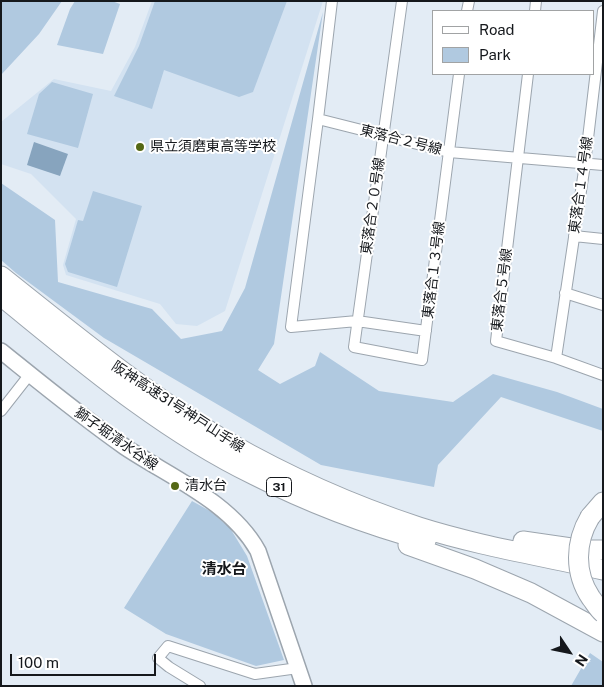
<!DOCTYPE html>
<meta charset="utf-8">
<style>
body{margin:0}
#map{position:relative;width:604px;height:687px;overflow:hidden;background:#e3ecf5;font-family:"Public Sans",sans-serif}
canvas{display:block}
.frame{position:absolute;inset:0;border:2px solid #15181c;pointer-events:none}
.legend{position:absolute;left:432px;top:10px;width:162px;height:65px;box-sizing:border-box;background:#fff;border:1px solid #a1a3a4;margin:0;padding:6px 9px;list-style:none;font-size:15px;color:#15181c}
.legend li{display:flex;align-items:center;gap:10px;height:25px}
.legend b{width:25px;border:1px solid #a1a3a4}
.north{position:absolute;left:544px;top:627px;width:50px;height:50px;-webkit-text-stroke:4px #fff;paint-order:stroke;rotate:124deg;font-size:14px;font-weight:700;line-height:20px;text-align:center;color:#15181c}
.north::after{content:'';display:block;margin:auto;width:18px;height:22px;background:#15181c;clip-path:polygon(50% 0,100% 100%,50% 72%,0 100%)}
.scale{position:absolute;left:10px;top:654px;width:146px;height:22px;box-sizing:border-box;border:2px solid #15181c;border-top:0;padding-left:6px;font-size:15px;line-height:18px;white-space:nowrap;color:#15181c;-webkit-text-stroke:4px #fff;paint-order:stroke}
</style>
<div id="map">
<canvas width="604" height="687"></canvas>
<div class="frame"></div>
<ul class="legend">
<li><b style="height:6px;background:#fff"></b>Road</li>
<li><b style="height:14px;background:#b0c9e0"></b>Park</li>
</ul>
<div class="north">N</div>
<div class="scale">100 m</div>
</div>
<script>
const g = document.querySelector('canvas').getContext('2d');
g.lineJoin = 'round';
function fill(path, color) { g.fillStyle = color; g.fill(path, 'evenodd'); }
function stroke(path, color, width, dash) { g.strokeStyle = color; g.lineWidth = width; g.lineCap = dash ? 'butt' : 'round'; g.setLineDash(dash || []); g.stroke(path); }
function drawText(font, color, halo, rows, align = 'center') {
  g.font = font + ' "Public Sans","Noto Sans JP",sans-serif'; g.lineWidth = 4; g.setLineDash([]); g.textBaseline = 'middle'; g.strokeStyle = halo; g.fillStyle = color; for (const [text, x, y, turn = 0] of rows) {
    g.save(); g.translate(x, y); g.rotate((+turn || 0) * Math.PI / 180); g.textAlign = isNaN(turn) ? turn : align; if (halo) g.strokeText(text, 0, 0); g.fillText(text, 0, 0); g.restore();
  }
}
const built = new Path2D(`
 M 152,1 L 323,1 L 225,311 L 197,326 L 176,324 L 160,304 L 66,275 L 63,265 L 76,219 L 31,174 L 1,164 L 1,122 L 54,79 L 111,91 L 135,47 Z`);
const green = new Path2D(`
 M 1,1 L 62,1 L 39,34 L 1,75 Z
 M 75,1 L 112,1 L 120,4 L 103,54 L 57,45 L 70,9 Z
 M 155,1 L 287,1 L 253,92 L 239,97 L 164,70 L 152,109 L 114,96 L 139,46 Z
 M 323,12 L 274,344 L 258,370 L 280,384 L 315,366 L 320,352 L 379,391 L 453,402 L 493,374 L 557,392 L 603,409 L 603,431 L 501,397 L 438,465 L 434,487 L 321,465 L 104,338 L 16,273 L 1,260 L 1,183 L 55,220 L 58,282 L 152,309 L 181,339 L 222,331 L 245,288 Z
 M 52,82 L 93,94 L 78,148 L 27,134 L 39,94 Z
 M 93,191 L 142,206 L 117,287 L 68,272 L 65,264 L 78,220 L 83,221 Z
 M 192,501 L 210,511 L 230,528 L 247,556 L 284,660 L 256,666 L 166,634 L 124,608 Z
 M 590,653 L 603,662 L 603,686 L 571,686 Z`);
const water = new Path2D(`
 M 34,142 L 68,154 L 60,176 L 27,165 Z`);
const street = new Path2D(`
 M 332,1 L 318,119 L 449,152 L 603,165
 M 402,1 L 354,347 L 422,360 L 459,74
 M 467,11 L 469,1
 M 535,11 L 536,1
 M 528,74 L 496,341 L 556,358 L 603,375
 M 318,119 L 291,327 L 357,321 L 426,331
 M 574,236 L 603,239
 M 565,293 L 603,305
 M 556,358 L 585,164 L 603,11
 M 1,411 L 30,374
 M 200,686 L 169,667 L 158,658 L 168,646 L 255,674 L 298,668`);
const secondary = new Path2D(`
 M 1,351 C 42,384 82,417 125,447 C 170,477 231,502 258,551 L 304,686`);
const highway = new Path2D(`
 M 1,276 C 74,334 146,394 226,441 C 287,476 352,505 419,527 C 479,546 542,556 603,570
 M 1,296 C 81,361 161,430 254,475 C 309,503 367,525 426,541
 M 590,517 L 603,502
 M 523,541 L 585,550 L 603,550
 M 408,545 L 475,569 L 531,593 L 603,632`);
const highwayBridge = new Path2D(`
 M 590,517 C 575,542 574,573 591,598 C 595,603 598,609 603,613`);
const markers = [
 [140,147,5,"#546815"],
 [175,486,5,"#546815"]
];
const shields = [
 [279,487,25]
];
const shieldNames = [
 ["31",279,487]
];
const streetNames = [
 ["東落合２号線",401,140,14],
 ["東落合１４号線",581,185,-82],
 ["東落合２０号線",373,206,-82],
 ["東落合１３号線",434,270,-83],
 ["東落合５号線",502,290,-83],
 ["阪神高速31号神戸山手線",178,407,33],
 ["獅子堀清水谷線",116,439,35]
];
const poiNames = [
 ["県立須磨東高等学校",150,147],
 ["清水台",185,486]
];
const neighbourhoodNames = [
 ["清水台",224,569]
];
fill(built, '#d3e2f1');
fill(green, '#b0c9e0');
fill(water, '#87a4be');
stroke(street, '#9ca5ae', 12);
stroke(secondary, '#9ca5ae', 18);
stroke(highway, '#9ca5ae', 21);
stroke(street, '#fff', 10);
stroke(secondary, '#fff', 15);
stroke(highway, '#fff', 19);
stroke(highwayBridge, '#9ca5ae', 21, []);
stroke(highwayBridge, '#fff', 19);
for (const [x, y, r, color] of markers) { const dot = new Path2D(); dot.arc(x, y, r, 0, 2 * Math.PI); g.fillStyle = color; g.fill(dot); stroke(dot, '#fff', 2); }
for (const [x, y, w] of shields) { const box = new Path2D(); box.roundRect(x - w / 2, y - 9.5, w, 19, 4); g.fillStyle = '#fff'; g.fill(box); stroke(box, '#15181c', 1); }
drawText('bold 12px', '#15181c', null, shieldNames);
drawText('14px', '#15181c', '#fff', streetNames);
drawText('14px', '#15181c', '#fff', poiNames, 'left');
drawText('bold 15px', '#15181c', '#fff', neighbourhoodNames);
</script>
